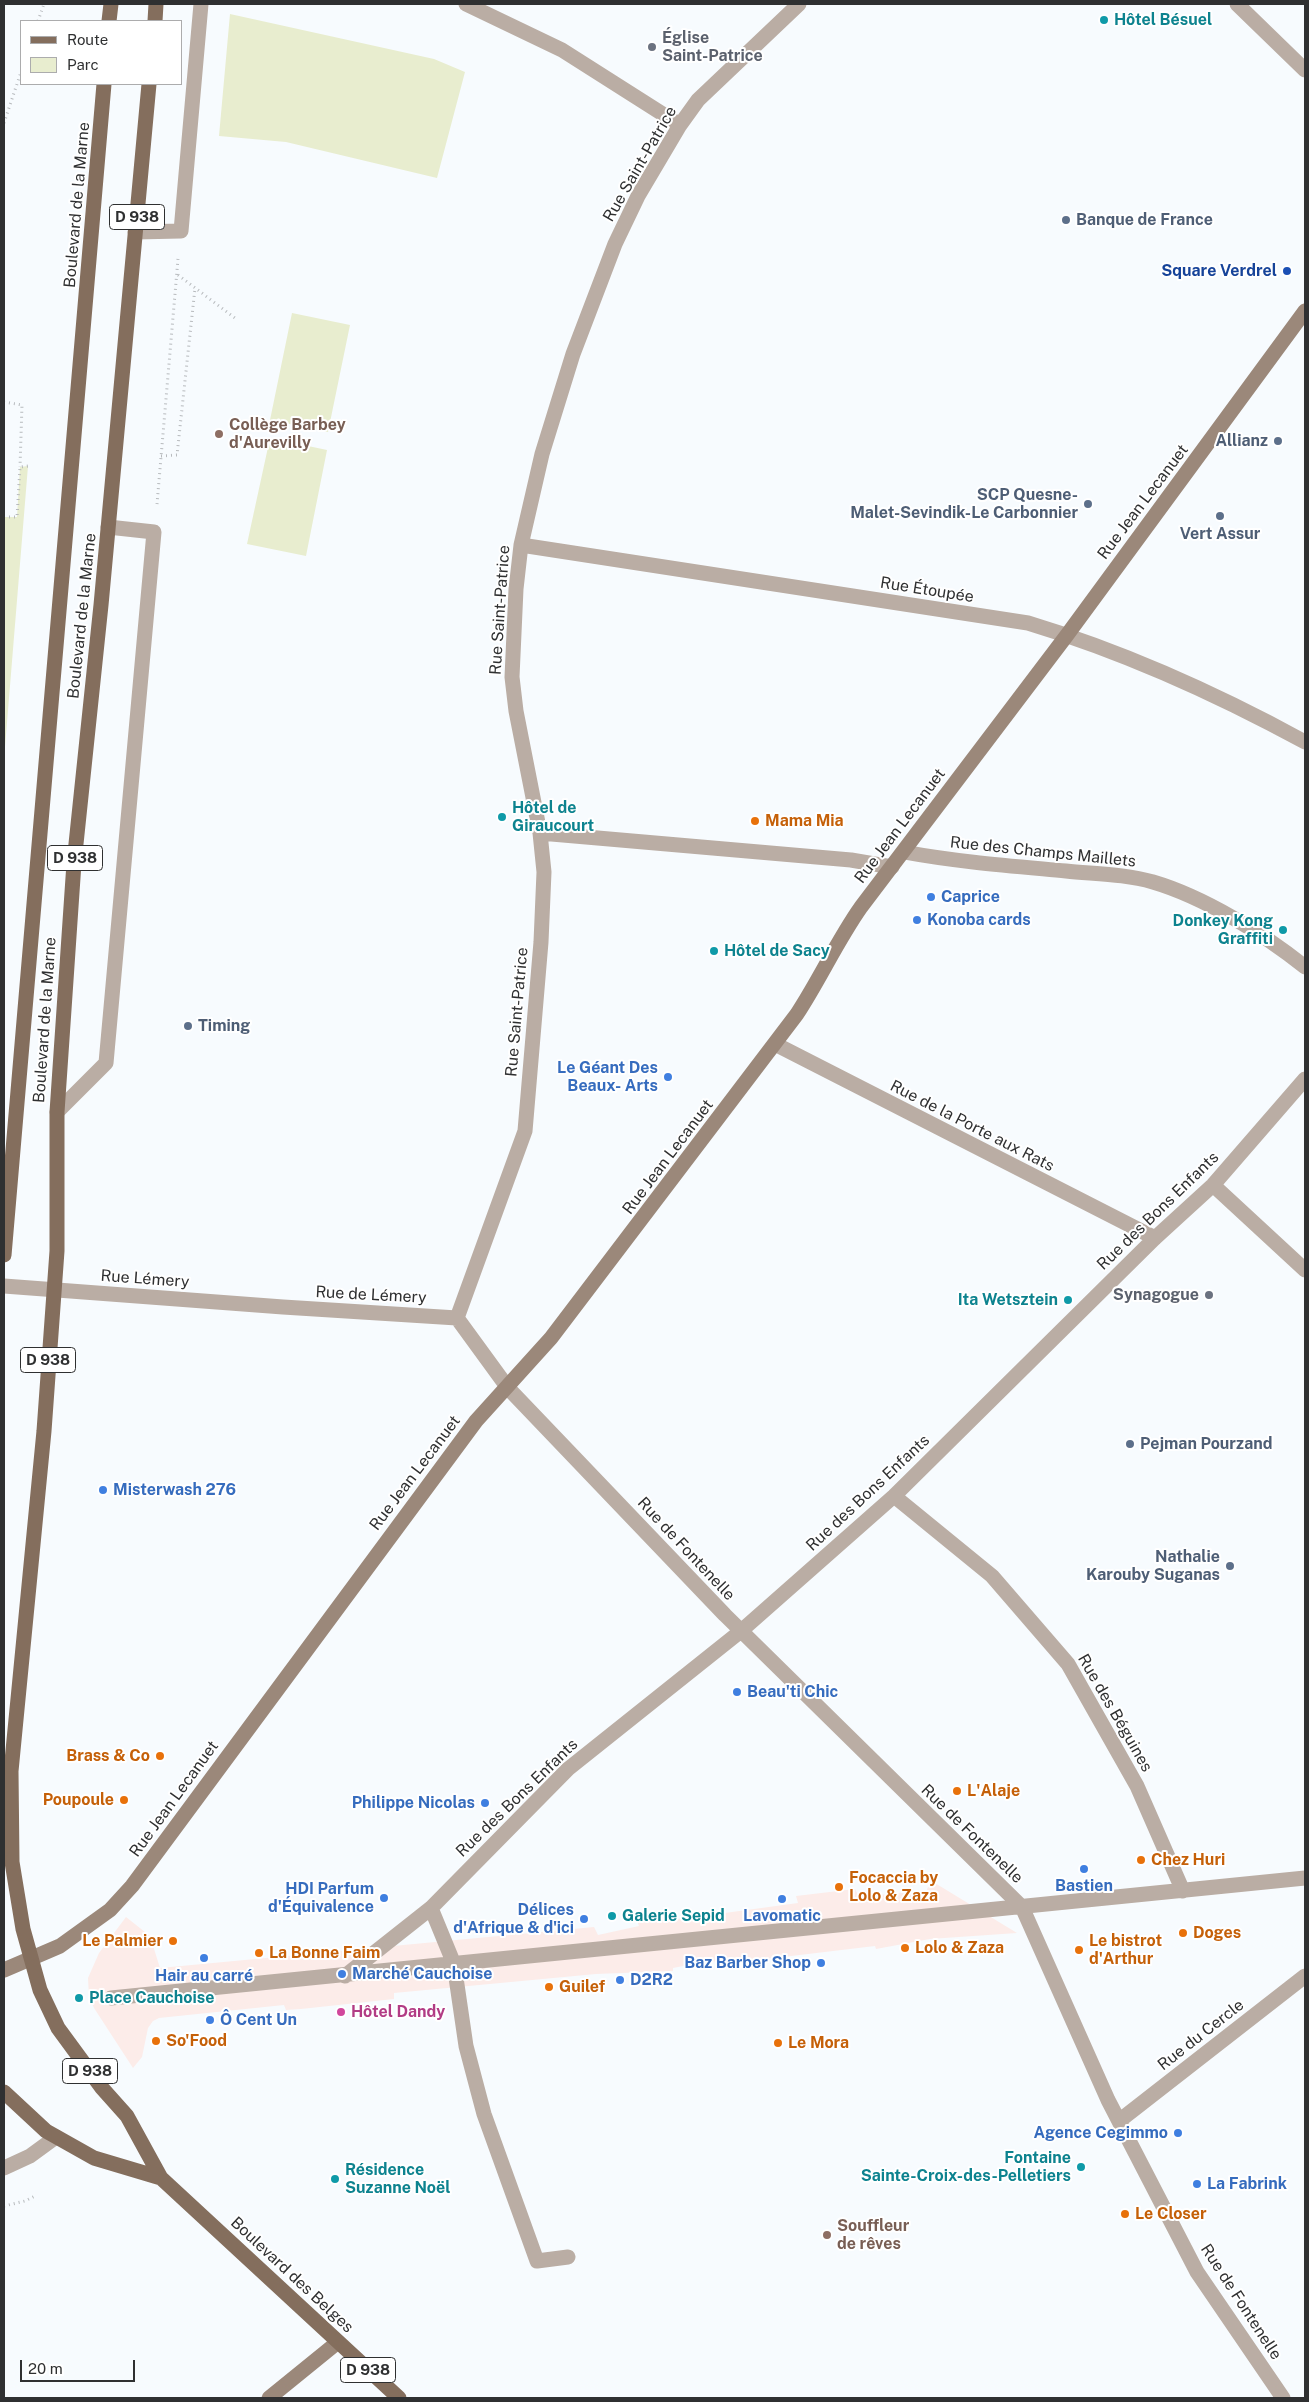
<!DOCTYPE html>
<meta charset="utf-8">
<style>
body{margin:0}
#map{position:relative;width:1309px;height:2402px;overflow:hidden;background:#f7fbfe;font-family:"Public Sans",sans-serif}
canvas{display:block}
.frame{position:absolute;inset:0;border:5px solid #2f3031;pointer-events:none}
.legend{position:absolute;left:20px;top:20px;width:162px;height:65px;box-sizing:border-box;background:#fff;border:1px solid #acacad;margin:0;padding:6px 9px;list-style:none;font-size:15px;color:#2f3031}
.legend li{display:flex;align-items:center;gap:10px;height:25px}
.legend b{width:25px;border:1px solid #acacad}
.scale{position:absolute;left:20px;top:2360px;width:115px;height:22px;box-sizing:border-box;border:2px solid #2f3031;border-top:0;padding-left:6px;font-size:15px;line-height:18px;white-space:nowrap;color:#2f3031;-webkit-text-stroke:4px #fff;paint-order:stroke}
</style>
<div id="map">
<canvas width="1309" height="2402"></canvas>
<div class="frame"></div>
<ul class="legend">
<li><b style="height:6px;background:#846e5d"></b>Route</li>
<li><b style="height:14px;background:#e8edcf"></b>Parc</li>
</ul>
<div class="scale">20 m</div>
</div>
<script>
const g = document.querySelector('canvas').getContext('2d');
g.lineJoin = 'round';
function fill(path, color) { g.fillStyle = color; g.fill(path, 'evenodd'); }
function stroke(path, color, width, dash) { g.strokeStyle = color; g.lineWidth = width; g.lineCap = dash ? 'butt' : 'round'; g.setLineDash(dash || []); g.stroke(path); }
function drawText(font, color, halo, rows, align = 'center') {
  g.font = font + ' "Public Sans",sans-serif'; g.lineWidth = 4; g.setLineDash([]); g.textBaseline = 'middle'; g.strokeStyle = halo; g.fillStyle = color; for (const [text, x, y, turn = 0] of rows) {
    g.save(); g.translate(x, y); g.rotate((+turn || 0) * Math.PI / 180); g.textAlign = isNaN(turn) ? turn : align; if (halo) g.strokeText(text, 0, 0); g.fillText(text, 0, 0); g.restore();
  }
}
const commercial = new Path2D(`
 M 930,1880 L 1017,1933 L 930,1939 L 876,1949 L 875,1946 L 741,1962 L 740,1959 L 698,1963 L 673,1968 L 673,1971 L 596,1974 L 394,1993 L 394,1999 L 301,2009 L 286,2010 L 284,2005 L 159,2018 L 153,2021 L 148,2028 L 142,2057 L 133,2068 L 94,2008 L 89,1997 L 88,1978 L 99,1953 L 126,1917 L 150,1936 L 160,1968 L 594,1927 L 598,1935 L 639,1926 L 637,1921 L 688,1918 L 798,1903 L 796,1896 L 855,1889 L 859,1897 L 927,1890 Z`);
const green = new Path2D(`
 M 230,14 L 434,59 L 465,72 L 437,178 L 286,142 L 219,136 Z
 M 292,313 L 350,325 L 328,432 L 270,420 Z
 M 270,438 L 327,450 L 306,556 L 247,544 Z
 M 28,466 L 4,759 L 4,517 L 17,517 L 20,467 Z`);
const path = new Path2D(`
 M 38,21 L 44,4
 M 4,123 L 21,72
 M 178,275 L 235,318
 M 4,402 L 22,405 L 20,467
 M 161,456 L 177,455 L 195,288
 M 157,504 L 178,259
 M 4,517 L 17,517 L 20,467 L 28,466
 M 4,2206 L 25,2201 L 37,2195`);
const street = new Path2D(`
 M 466,4 L 562,50 L 680,125
 M 1237,4 L 1305,70
 M 135,232 L 181,231 L 201,4
 M 521,545 L 1028,623 C 1124,652 1217,694 1305,742
 M 540,833 L 851,860 L 892,867
 M 904,852 C 958,862 1012,866 1066,871 C 1096,874 1125,874 1153,882 C 1204,897 1264,934 1305,967
 M 775,1044 L 1155,1238
 M 57,1112 L 106,1063 L 154,532 L 108,527
 M 1213,1185 L 1305,1270
 M 4,1286 L 283,1307 L 457,1318
 M 457,1318 L 525,1131 L 541,942 L 544,872 L 540,833 L 516,711 L 512,677 L 516,589 L 521,545 L 542,454 L 573,354 L 615,244 L 638,196 L 680,125 L 698,100 L 799,4
 M 457,1318 L 508,1388 L 725,1615 L 1022,1907 L 1108,2100 L 1197,2272 L 1283,2398
 M 894,1496 L 992,1576 L 1068,1664 L 1137,1786 L 1183,1891
 M 431,1908 L 454,1964 L 466,2046 L 484,2114 L 537,2261 L 568,2257
 M 345,1976 L 431,1908 L 568,1769 L 741,1631 L 894,1496 L 1155,1238 L 1213,1185 L 1305,1079
 M 111,1998 L 1305,1878
 M 1119,2121 L 1305,1976
 M 4,2168 L 30,2156 L 56,2137`);
const secondary = new Path2D(`
 M 4,1970 L 60,1946 L 110,1910 L 132,1886 L 476,1421 L 551,1338 L 797,1014 C 820,979 837,941 861,907 L 1067,635 L 1305,311
 M 269,2398 L 338,2342`);
const primary = new Path2D(`
 M 109,21 L 111,4
 M 155,21 L 156,4
 M 149,84 L 101,605 L 74,863 L 57,1112 L 57,1251 L 44,1431 L 11,1771 L 12,1862 L 23,1929 L 40,1990 L 58,2028 L 102,2088 L 127,2116 L 161,2178 L 399,2398
 M 4,1255 L 104,84
 M 4,2092 L 46,2131 L 94,2158 L 161,2178`);
const markers = [
 [1104,20,5,"#0f9aa8"],
 [652,47,5,"#6b7280"],
 [1066,220,5,"#5c6f8a"],
 [1287,271,5,"#1a4fb4"],
 [219,434,5,"#8d6e63"],
 [1278,441,5,"#5c6f8a"],
 [1088,504,5,"#5c6f8a"],
 [1220,516,5,"#5c6f8a"],
 [502,817,5,"#0f9aa8"],
 [755,821,5,"#e8710a"],
 [931,897,5,"#3f7fe0"],
 [917,920,5,"#3f7fe0"],
 [1283,930,5,"#0f9aa8"],
 [714,951,5,"#0f9aa8"],
 [188,1026,5,"#5c6f8a"],
 [668,1077,5,"#3f7fe0"],
 [1209,1295,5,"#6b7280"],
 [1068,1300,5,"#0f9aa8"],
 [1130,1444,5,"#5c6f8a"],
 [103,1490,5,"#3f7fe0"],
 [1230,1566,5,"#5c6f8a"],
 [737,1692,5,"#3f7fe0"],
 [160,1756,5,"#e8710a"],
 [957,1791,5,"#e8710a"],
 [124,1800,5,"#e8710a"],
 [485,1803,5,"#3f7fe0"],
 [1141,1860,5,"#e8710a"],
 [1084,1869,5,"#3f7fe0"],
 [839,1887,5,"#e8710a"],
 [384,1898,5,"#3f7fe0"],
 [782,1899,5,"#3f7fe0"],
 [612,1916,5,"#0f9aa8"],
 [584,1919,5,"#3f7fe0"],
 [1183,1933,5,"#e8710a"],
 [173,1941,5,"#e8710a"],
 [905,1948,5,"#e8710a"],
 [1079,1950,5,"#e8710a"],
 [259,1953,5,"#e8710a"],
 [204,1958,5,"#3f7fe0"],
 [821,1963,5,"#3f7fe0"],
 [342,1974,5,"#3f7fe0"],
 [620,1980,5,"#3f7fe0"],
 [549,1987,5,"#e8710a"],
 [79,1998,5,"#0f9aa8"],
 [341,2012,5,"#d1479c"],
 [210,2020,5,"#3f7fe0"],
 [156,2041,5,"#e8710a"],
 [778,2043,5,"#e8710a"],
 [1178,2133,5,"#3f7fe0"],
 [1081,2167,5,"#0f9aa8"],
 [335,2179,5,"#0f9aa8"],
 [1197,2184,5,"#3f7fe0"],
 [1125,2214,5,"#e8710a"],
 [827,2235,5,"#8d6e63"]
];
const shields = [
 [137,217,55],
 [75,858,55],
 [48,1360,55],
 [90,2071,55],
 [368,2370,55]
];
const shieldNames = [
 ["D 938",137,217],
 ["D 938",75,858],
 ["D 938",48,1360],
 ["D 938",90,2071],
 ["D 938",368,2370]
];
const cultureNames = [
 ["Hôtel Bésuel",1114,20],
 ["Hôtel de",512,808],
 ["Giraucourt",512,826],
 ["Donkey Kong",1273,921,"right"],
 ["Graffiti",1273,939,"right"],
 ["Hôtel de Sacy",724,951],
 ["Ita Wetsztein",1058,1300,"right"],
 ["Galerie Sepid",622,1916],
 ["Place Cauchoise",89,1998],
 ["Fontaine",1071,2158,"right"],
 ["Sainte-Croix-des-Pelletiers",1071,2176,"right"],
 ["Résidence",345,2170],
 ["Suzanne Noël",345,2188]
];
const worshipNames = [
 ["Église",662,38],
 ["Saint-Patrice",662,56],
 ["Synagogue",1199,1295,"right"]
];
const streetNames = [
 ["Rue Saint-Patrice",640,164,-60],
 ["Boulevard de la Marne",77,205,-85],
 ["Rue Jean Lecanuet",1143,502,-53],
 ["Rue Étoupée",927,590,9],
 ["Rue Saint-Patrice",500,610,-86],
 ["Boulevard de la Marne",82,616,-84],
 ["Rue Jean Lecanuet",900,826,-53],
 ["Rue des Champs Maillets",1043,852,6],
 ["Rue Saint-Patrice",517,1012,-85],
 ["Boulevard de la Marne",45,1020,-86],
 ["Rue de la Porte aux Rats",972,1126,27],
 ["Rue Jean Lecanuet",668,1157,-53],
 ["Rue des Bons Enfants",1158,1211,-44],
 ["Rue Lémery",145,1279,4],
 ["Rue de Lémery",371,1295,3],
 ["Rue Jean Lecanuet",415,1473,-53],
 ["Rue des Bons Enfants",868,1493,-43],
 ["Rue de Fontenelle",686,1549,47],
 ["Rue des Béguines",1115,1713,60],
 ["Rue des Bons Enfants",517,1798,-44],
 ["Rue Jean Lecanuet",174,1799,-54],
 ["Rue de Fontenelle",972,1834,44],
 ["Rue du Cercle",1201,2035,-38],
 ["Boulevard des Belges",292,2275,43],
 ["Rue de Fontenelle",1241,2302,57]
];
const serviceNames = [
 ["Banque de France",1076,220],
 ["Allianz",1268,441,"right"],
 ["SCP Quesne-",1078,495,"right"],
 ["Malet-Sevindik-Le Carbonnier",1078,513,"right"],
 ["Vert Assur",1220,534,"center"],
 ["Timing",198,1026],
 ["Pejman Pourzand",1140,1444],
 ["Nathalie",1220,1557,"right"],
 ["Karouby Suganas",1220,1575,"right"]
];
const transitNames = [
 ["Square Verdrel",1277,271]
];
const educationNames = [
 ["Collège Barbey",229,425],
 ["d'Aurevilly",229,443],
 ["Souffleur",837,2226],
 ["de rêves",837,2244]
];
const foodNames = [
 ["Mama Mia",765,821],
 ["Brass & Co",150,1756,"right"],
 ["L'Alaje",967,1791],
 ["Poupoule",114,1800,"right"],
 ["Chez Huri",1151,1860],
 ["Focaccia by",849,1878],
 ["Lolo & Zaza",849,1896],
 ["Doges",1193,1933],
 ["Le Palmier",163,1941,"right"],
 ["Le bistrot",1089,1941],
 ["d'Arthur",1089,1959],
 ["Lolo & Zaza",915,1948],
 ["La Bonne Faim",269,1953],
 ["Guilef",559,1987],
 ["So'Food",166,2041],
 ["Le Mora",788,2043],
 ["Le Closer",1135,2214]
];
const shopNames = [
 ["Caprice",941,897],
 ["Konoba cards",927,920],
 ["Le Géant Des",658,1068,"right"],
 ["Beaux- Arts",658,1086,"right"],
 ["Misterwash 276",113,1490],
 ["Beau'ti Chic",747,1692],
 ["Philippe Nicolas",475,1803,"right"],
 ["Bastien",1084,1886,"center"],
 ["HDI Parfum",374,1889,"right"],
 ["d'Équivalence",374,1907,"right"],
 ["Délices",574,1910,"right"],
 ["d'Afrique & d'ici",574,1928,"right"],
 ["Lavomatic",782,1916,"center"],
 ["Baz Barber Shop",811,1963,"right"],
 ["Marché Cauchoise",352,1974],
 ["Hair au carré",204,1976,"center"],
 ["D2R2",630,1980],
 ["Ô Cent Un",220,2020],
 ["Agence Cegimmo",1168,2133,"right"],
 ["La Fabrink",1207,2184]
];
const hotelNames = [
 ["Hôtel Dandy",351,2012]
];
fill(commercial, '#fcece9');
fill(green, '#e8edcf');
stroke(path, '#b7babd', 3, [1, 4]);
stroke(street, '#baada4', 15);
stroke(secondary, '#9b887a', 15);
stroke(primary, '#846e5d', 15);
for (const [x, y, r, color] of markers) { const dot = new Path2D(); dot.arc(x, y, r, 0, 2 * Math.PI); g.fillStyle = color; g.fill(dot); stroke(dot, '#fff', 2); }
for (const [x, y, w] of shields) { const box = new Path2D(); box.roundRect(x - w / 2, y - 12.5, w, 25, 4); g.fillStyle = '#fff'; g.fill(box); stroke(box, '#2f3031', 1); }
drawText('bold 15px', '#2f3031', null, shieldNames);
drawText('bold 16px', '#0d838f', '#fff', cultureNames, 'left');
drawText('bold 16px', '#5b616d', '#fff', worshipNames, 'left');
drawText('16px', '#2f3031', '#fff', streetNames);
drawText('bold 16px', '#4e5e75', '#fff', serviceNames, 'left');
drawText('bold 16px', '#164399', '#fff', transitNames, 'right');
drawText('bold 16px', '#785e54', '#fff', educationNames, 'left');
drawText('bold 16px', '#c56008', '#fff', foodNames, 'left');
drawText('bold 16px', '#366cbe', '#fff', shopNames, 'left');
drawText('bold 16px', '#b23c85', '#fff', hotelNames, 'left');
</script>
